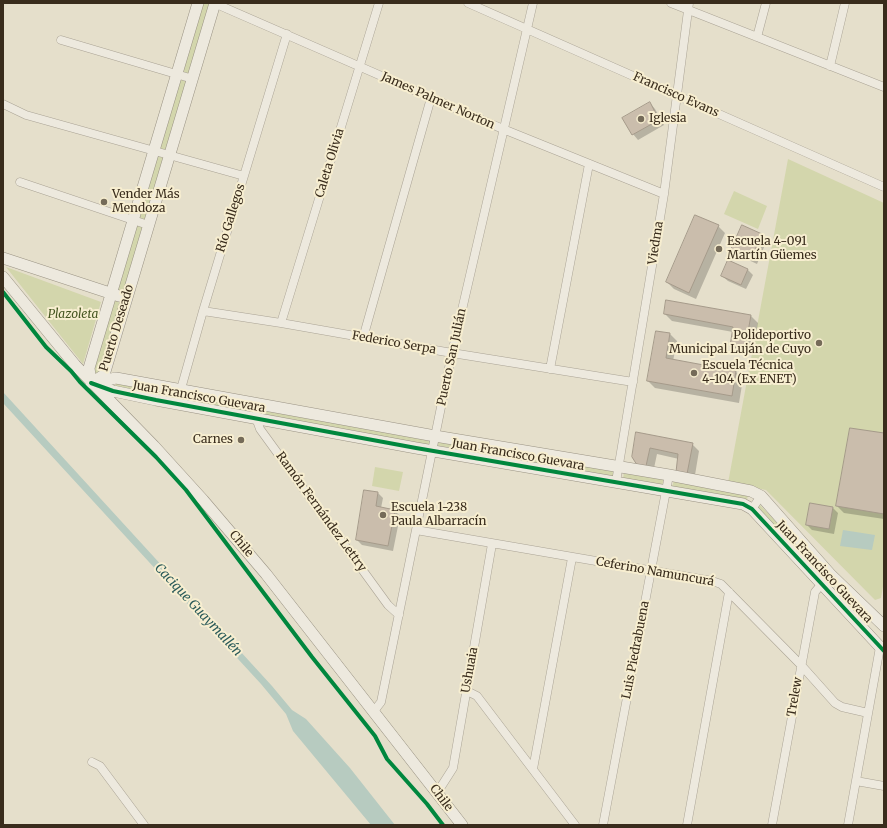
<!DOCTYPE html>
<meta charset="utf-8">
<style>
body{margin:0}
#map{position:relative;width:887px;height:828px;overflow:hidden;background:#e5dfcb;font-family:Merriweather,serif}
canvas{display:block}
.frame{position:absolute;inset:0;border:4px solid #392c1c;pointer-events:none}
</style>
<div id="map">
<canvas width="887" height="828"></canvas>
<div class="frame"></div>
</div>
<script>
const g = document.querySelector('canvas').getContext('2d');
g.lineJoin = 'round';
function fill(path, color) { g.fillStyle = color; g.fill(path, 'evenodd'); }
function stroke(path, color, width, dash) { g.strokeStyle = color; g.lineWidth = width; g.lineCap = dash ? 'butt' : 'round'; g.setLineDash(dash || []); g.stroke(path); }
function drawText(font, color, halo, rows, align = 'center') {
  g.font = font + ' Merriweather,serif'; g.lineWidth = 4; g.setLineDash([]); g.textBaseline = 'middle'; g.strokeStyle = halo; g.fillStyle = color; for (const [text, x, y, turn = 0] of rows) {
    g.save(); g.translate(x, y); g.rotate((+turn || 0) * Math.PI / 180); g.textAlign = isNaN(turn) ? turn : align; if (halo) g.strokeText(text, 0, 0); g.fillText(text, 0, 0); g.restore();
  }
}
const green = new Path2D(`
 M 198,3 L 215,3 L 104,375 L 91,383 L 89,368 Z
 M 788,159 L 884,203 L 884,581 L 881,598 L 875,600 L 766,490 L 728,483 Z
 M 734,191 L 767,206 L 758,229 L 724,214 Z
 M 6,267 L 101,302 L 83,364 Z
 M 116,382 L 179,392 L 178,401 L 115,389 Z
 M 189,394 L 257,405 L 255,417 L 188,405 Z
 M 262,408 L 431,441 L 430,449 L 261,418 Z
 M 437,438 L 615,470 L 614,477 L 435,445 Z
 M 375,467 L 403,472 L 399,491 L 372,486 Z
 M 624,472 L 664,479 L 662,486 L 623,479 Z
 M 674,480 L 748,493 L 747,500 L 672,487 Z
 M 760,505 L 821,568 L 819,577 L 756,511 Z`);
const water = new Path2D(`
 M 3,392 L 272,686 L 292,710 L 306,719 L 350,768 L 395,825 L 371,825 L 293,731 L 286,714 L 261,684 L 3,403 Z
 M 843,530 L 875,535 L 872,550 L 840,546 Z`);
const shadow = new Path2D(`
 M 650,103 L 655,109 L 664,125 L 638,140 L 633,134 Z
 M 718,226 L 725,233 L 696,299 L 674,289 L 667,282 Z
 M 743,226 L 762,235 L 767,240 L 757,264 L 738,255 L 733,250 Z
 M 729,261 L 748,270 L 753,275 L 746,289 L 728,281 L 722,276 Z
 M 667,301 L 751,316 L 758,323 L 752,355 L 738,353 L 731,346 L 733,332 L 672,321 L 665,314 Z
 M 657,332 L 670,334 L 677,341 L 673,361 L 736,372 L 743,379 L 739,403 L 655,388 L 648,381 Z
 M 637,433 L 692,444 L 699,451 L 694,481 L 684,479 L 679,459 L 657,454 L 653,473 L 645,471 Z
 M 884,434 L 884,519 L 844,513 L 837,506 Z
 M 378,493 L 383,498 L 381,508 L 395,511 L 400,516 L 393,551 L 362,545 L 357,540 Z
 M 833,508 L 838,513 L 834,534 L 812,530 L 807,525 Z`);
const building = new Path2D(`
 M 650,102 L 659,120 L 632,135 L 622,118 Z
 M 695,215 L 719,225 L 689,293 L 666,282 Z
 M 742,225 L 762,234 L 751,259 L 731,250 Z
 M 728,260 L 748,269 L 741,285 L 721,276 Z
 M 666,300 L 751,315 L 745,349 L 730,346 L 733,327 L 664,314 Z
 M 656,331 L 670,333 L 666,358 L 736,371 L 732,396 L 647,381 Z
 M 850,428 L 884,433 L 884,514 L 836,506 Z
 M 636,432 L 693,443 L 687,474 L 676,472 L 678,454 L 650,448 L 646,466 L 637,465 L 632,457 Z
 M 364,490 L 378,492 L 376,506 L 395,510 L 388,546 L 356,540 Z
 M 810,503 L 833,507 L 829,529 L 806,525 Z`);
const street = new Path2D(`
 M 214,3 L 503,129 L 664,194
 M 468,3 L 884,187
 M 671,3 L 884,87
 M 757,37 L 766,3
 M 61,40 L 193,79
 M 830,66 L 845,3
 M 3,104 L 26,115 L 244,176
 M 20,182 L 148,225
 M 203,311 L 281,323 L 452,353 L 633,382
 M 281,323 L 379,3
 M 363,338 L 431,98
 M 550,369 L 589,164
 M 177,403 L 203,311 L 287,34
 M 258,403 L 256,418 L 260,429 L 388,605 L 399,615
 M 616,482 L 664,194 L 689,3
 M 752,509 L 761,496
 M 416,530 L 712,581 L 721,584 L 801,665 L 835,703 L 842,707 L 868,713
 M 467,691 L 477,696 L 575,825
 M 374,711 L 381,702 L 452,353 L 533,3
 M 92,762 L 100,766 L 144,825
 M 533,769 L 572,558
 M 856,781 L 884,786
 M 437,793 L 453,768 L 492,544
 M 603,825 L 669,475
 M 687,825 L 729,592
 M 772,825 L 815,592 L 830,574
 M 848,825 L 880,647`);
const secondary = new Path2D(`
 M 3,258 L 119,296
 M 3,277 L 75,365 L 154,446 L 203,500 L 266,574 L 462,825
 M 93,382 L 104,375 L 215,3
 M 91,383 L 113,391 L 156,400 L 416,448 L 743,504 L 752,509 L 880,647
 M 91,383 L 89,368 L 198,3
 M 92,383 L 116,378 L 435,436 L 669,475 L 751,491 L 761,496 L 830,574 L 884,626`);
const cycleway = new Path2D(`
 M 3,292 L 46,347 L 71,371 L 80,382 L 156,457 L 186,490 L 312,657 L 375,736 L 387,759 L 427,804 L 443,825
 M 91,383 L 113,391 L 156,400 L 416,448 L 743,504 L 752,509 L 884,651`);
const markers = [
 [641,119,4,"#756b59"],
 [104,202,4,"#756b59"],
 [719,249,4,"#756b59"],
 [819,343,4,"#756b59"],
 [694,373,4,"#756b59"],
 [241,440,4,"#756b59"],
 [383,515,4,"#756b59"]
];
const streetNames = [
 ["Francisco Evans",676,95,24],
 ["James Palmer Norton",438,101,24],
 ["Caleta Olivia",330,163,-73],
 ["Río Gallegos",231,218,-73],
 ["Viedma",656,243,-81],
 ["Puerto Deseado",117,328,-73],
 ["Federico Serpa",394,343,10],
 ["Puerto San Julián",452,357,-78],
 ["Juan Francisco Guevara",199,397,10],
 ["Juan Francisco Guevara",518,455,10],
 ["Ramón Fernández Lettry",321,512,54],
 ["Chile",241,544,50],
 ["Ceferino Namuncurá",655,572,10],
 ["Juan Francisco Guevara",824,572,47],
 ["Luis Piedrabuena",636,650,-79],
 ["Ushuaia",470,670,-80],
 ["Trelew",795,697,-80],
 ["Chile",441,798,53]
];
const poiNames = [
 ["Iglesia",649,119],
 ["Vender Más",112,195],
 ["Mendoza",112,209],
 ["Escuela 4-091",727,242],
 ["Martín Güemes",727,256],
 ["Polideportivo",811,336,"right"],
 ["Municipal Luján de Cuyo",811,350,"right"],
 ["Escuela Técnica",702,366],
 ["4-104 (Ex ENET)",702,380],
 ["Carnes",233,440,"right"],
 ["Escuela 1-238",391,508],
 ["Paula Albarracín",391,522]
];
const parkNames = [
 ["Plazoleta",73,315]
];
const waterNames = [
 ["Cacique Guaymallén",198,610,47]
];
fill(green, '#d3d6ac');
fill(water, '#b7cbc0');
fill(shadow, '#0003');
fill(building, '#cabdac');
stroke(building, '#a59a8a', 1);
stroke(street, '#aaa395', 9);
stroke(secondary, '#9a9384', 12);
stroke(street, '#ede9de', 8);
stroke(secondary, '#ede9de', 11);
stroke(cycleway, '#00873e', 4);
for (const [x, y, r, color] of markers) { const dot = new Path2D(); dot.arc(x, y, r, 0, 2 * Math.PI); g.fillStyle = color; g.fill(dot); stroke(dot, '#f7eed0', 1.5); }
drawText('12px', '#392c1c', '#f7eed0', streetNames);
drawText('12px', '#392c1c', '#f7eed0', poiNames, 'left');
drawText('italic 12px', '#465722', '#f7eed0', parkNames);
drawText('italic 13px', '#2a5a59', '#f7eed0', waterNames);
</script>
